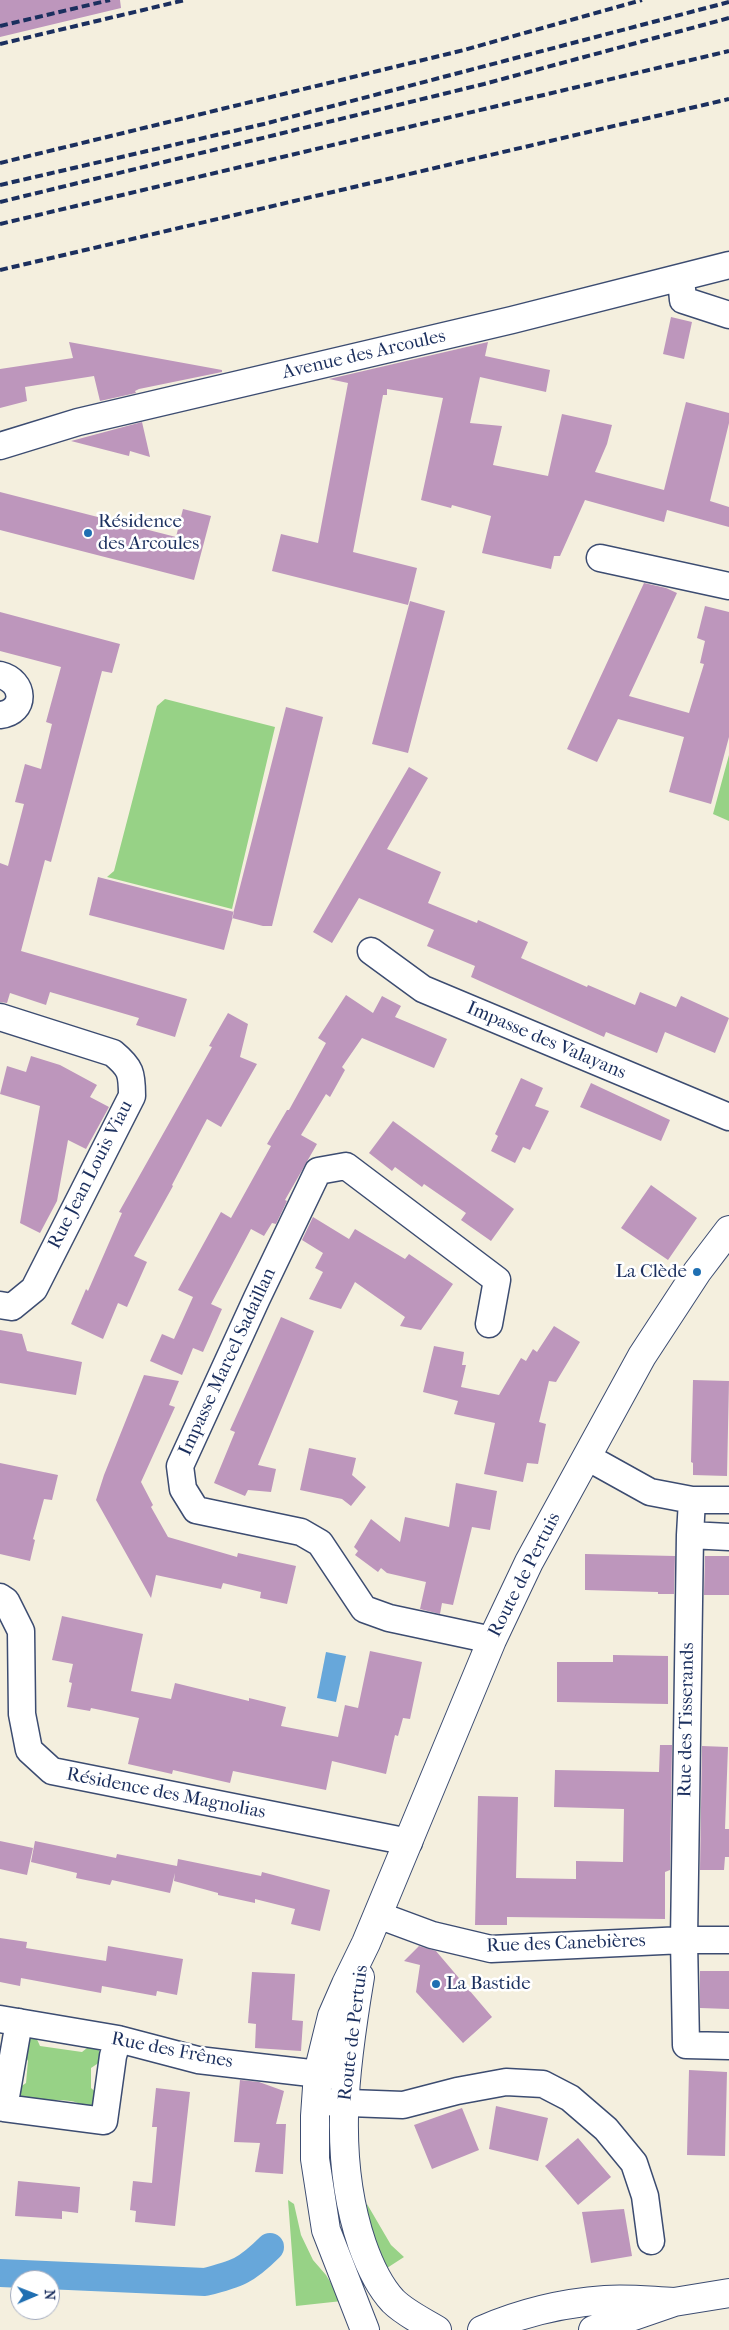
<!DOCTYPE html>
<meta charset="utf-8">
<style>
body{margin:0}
#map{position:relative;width:729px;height:2330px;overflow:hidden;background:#f4efde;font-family:"IM FELL French Canon",serif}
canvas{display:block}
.north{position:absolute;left:10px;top:2270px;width:50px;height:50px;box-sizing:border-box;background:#fff;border:1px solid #a4acbf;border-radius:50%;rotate:89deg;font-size:14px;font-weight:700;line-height:20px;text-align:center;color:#1b2f5e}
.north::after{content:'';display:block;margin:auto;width:18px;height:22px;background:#1f6fb2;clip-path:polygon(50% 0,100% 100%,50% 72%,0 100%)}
</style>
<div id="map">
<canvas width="729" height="2330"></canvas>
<div class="north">N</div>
</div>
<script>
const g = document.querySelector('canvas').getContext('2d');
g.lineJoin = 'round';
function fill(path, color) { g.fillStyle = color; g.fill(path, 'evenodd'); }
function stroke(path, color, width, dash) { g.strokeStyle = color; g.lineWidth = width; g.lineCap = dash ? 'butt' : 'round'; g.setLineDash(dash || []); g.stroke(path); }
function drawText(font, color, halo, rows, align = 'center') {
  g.font = font + ' "IM FELL French Canon",serif'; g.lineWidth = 5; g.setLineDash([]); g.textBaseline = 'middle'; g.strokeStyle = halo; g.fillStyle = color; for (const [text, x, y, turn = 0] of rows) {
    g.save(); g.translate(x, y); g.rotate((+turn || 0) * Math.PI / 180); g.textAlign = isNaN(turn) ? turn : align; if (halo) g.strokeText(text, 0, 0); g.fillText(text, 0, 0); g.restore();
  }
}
const green = new Path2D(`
 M 165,699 L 275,727 L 232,909 L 107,877 L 114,871 L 157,706 Z
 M 729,755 L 729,821 L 713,814 Z
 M 35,2035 L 40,2046 L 82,2052 L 92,2044 L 97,2046 L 103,2060 L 91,2068 L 91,2088 L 100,2096 L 92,2110 C 86,2109 83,2105 78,2103 C 64,2098 36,2100 23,2105 L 16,2090 L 26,2083 L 28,2061 L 23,2053 L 29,2037 Z
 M 288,2200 L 294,2204 L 301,2235 L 313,2260 L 326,2275 L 342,2301 L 296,2306 Z
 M 367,2204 L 391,2245 L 404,2257 L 387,2268 L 368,2221 Z`);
const water = new Path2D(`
 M 326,1652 L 346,1656 L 336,1702 L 317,1698 Z`);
const canal = new Path2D(`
 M 0,2273 L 205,2282 C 237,2274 246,2271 270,2247`);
const building = new Path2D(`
 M 0,0 L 120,0 L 121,8 L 0,37 Z
 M 671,317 L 692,322 L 684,359 L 663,354 Z
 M 69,342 L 222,370 L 222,372 L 139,389 L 135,391 L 136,393 L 100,401 L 94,376 L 25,387 L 27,401 L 0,408 L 0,369 L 73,358 Z
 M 488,342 L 485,356 L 550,370 L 546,392 L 480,377 L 470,423 L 502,426 L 493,465 L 548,476 L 562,414 L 612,425 L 607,444 L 595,472 L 664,490 L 686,402 L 729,413 L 729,423 L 710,501 L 729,507 L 729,527 L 667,510 L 664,522 L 585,500 L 560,556 L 554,556 L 551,569 L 482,553 L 491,516 L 452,505 L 451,508 L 421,500 L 443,398 L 387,389 L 387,395 L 383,395 L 353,552 L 417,568 L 408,605 L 272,571 L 281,534 L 318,543 L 348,383 L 329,379 Z
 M 142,422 L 150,457 L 130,451 L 129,456 L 71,441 Z
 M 0,492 L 176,537 L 183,509 L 211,516 L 194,580 L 0,530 Z
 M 644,583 L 666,588 L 677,593 L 629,696 L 689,713 L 704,664 L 700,663 L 705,641 L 697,638 L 705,606 L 729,612 L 729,737 L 711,804 L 669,792 L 684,737 L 618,719 L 597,762 L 567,749 Z
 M 410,601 L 445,611 L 408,753 L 372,744 Z
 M 0,612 L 120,644 L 112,673 L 102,671 L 51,862 L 45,860 L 21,951 L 187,999 L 175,1037 L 136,1025 L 139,1018 L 50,992 L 46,1005 L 10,993 L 7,1003 L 0,1002 L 0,863 L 8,866 L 24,804 L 15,802 L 25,764 L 41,769 L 52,724 L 46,722 L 61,667 L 0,651 Z
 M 286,707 L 323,717 L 272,926 L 263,926 L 232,918 Z
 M 409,767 L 428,778 L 387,849 L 441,872 L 428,903 L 477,923 L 478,920 L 528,942 L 521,958 L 587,987 L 588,985 L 635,1005 L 640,992 L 676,1007 L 681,996 L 729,1018 L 715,1053 L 665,1032 L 657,1053 L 606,1032 L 604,1037 L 471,977 L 475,966 L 427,946 L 434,930 L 359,898 L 332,943 L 313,932 Z
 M 98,877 L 234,912 L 224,950 L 89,915 Z
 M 346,995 L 373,1013 L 382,996 L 401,1006 L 395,1017 L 447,1039 L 434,1068 L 362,1038 L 342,1067 L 345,1070 L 330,1097 L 326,1094 L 301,1135 L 317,1144 L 285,1200 L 287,1201 L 276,1224 L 272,1223 L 264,1236 L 251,1229 L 211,1304 L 222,1309 L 203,1352 L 193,1348 L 182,1375 L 150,1361 L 162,1334 L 174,1339 L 193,1297 L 178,1290 L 221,1212 L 231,1218 L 271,1146 L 267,1144 L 287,1110 L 289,1110 L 326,1043 L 318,1038 Z
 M 228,1013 L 248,1024 L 240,1057 L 257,1064 L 221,1127 L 207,1119 L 172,1185 L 173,1186 L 134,1256 L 147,1262 L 127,1307 L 118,1303 L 103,1339 L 71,1324 L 86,1289 L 88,1291 L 122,1213 L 119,1212 L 212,1047 L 209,1046 Z
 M 31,1056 L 60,1065 L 97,1085 L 90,1097 L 109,1107 L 86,1149 L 68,1140 L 57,1201 L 40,1233 L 20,1223 L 40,1106 L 0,1094 L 7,1066 L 26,1072 Z
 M 521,1078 L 543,1088 L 535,1106 L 549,1111 L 530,1150 L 523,1147 L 515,1163 L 491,1151 L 498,1136 L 495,1134 Z
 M 591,1083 L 670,1120 L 661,1141 L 580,1107 Z
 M 393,1121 L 514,1209 L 491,1241 L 461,1220 L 466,1213 L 424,1184 L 422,1187 L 395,1167 L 392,1171 L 369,1153 Z
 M 651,1185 L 697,1218 L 668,1260 L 621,1228 Z
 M 313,1217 L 349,1239 L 355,1229 L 405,1259 L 409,1254 L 453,1284 L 421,1330 L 400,1326 L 405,1317 L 355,1282 L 341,1309 L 309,1299 L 323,1272 L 315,1268 L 323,1253 L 302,1240 Z
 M 281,1317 L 314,1331 L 258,1465 L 276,1469 L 271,1492 L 248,1490 L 245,1496 L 214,1483 L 235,1432 L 230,1430 Z
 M 554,1326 L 580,1342 L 556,1382 L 549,1381 L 539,1422 L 546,1424 L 538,1464 L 527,1463 L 523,1482 L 484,1474 L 495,1423 L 454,1414 L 458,1401 L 423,1392 L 434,1346 L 464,1352 L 462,1365 L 466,1365 L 461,1387 L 499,1395 L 521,1358 L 526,1361 L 533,1349 L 537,1352 Z
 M 0,1330 L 22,1334 L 27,1351 L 82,1362 L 76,1395 L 0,1383 Z
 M 144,1375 L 179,1381 L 169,1405 L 175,1407 L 141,1482 L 153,1505 L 151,1507 L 168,1537 L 237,1557 L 238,1553 L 296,1566 L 287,1604 L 260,1598 L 261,1592 L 223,1583 L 221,1589 L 156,1575 L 151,1598 L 96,1500 L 104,1475 Z
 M 693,1380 L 729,1381 L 727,1476 L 693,1475 L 693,1463 L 691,1462 Z
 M 309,1448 L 356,1458 L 352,1475 L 366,1487 L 351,1506 L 342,1499 L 300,1490 Z
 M 0,1463 L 58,1475 L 52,1500 L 44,1499 L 33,1539 L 35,1540 L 30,1561 L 0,1554 Z
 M 456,1483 L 497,1491 L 490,1530 L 472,1527 L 453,1605 L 442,1603 L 440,1614 L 420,1609 L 426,1582 L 387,1573 L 381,1568 L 378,1572 L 355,1555 L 358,1551 L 354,1547 L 371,1519 L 400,1542 L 405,1517 L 449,1527 Z
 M 585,1554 L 675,1556 L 674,1594 L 658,1594 L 658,1592 L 585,1590 Z
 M 705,1556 L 729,1556 L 729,1595 L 704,1595 Z
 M 62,1616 L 143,1634 L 131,1691 L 171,1699 L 175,1683 L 249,1701 L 249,1698 L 286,1707 L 281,1726 L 338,1737 L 345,1705 L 358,1708 L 370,1651 L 422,1662 L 410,1719 L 403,1718 L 398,1736 L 395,1735 L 386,1774 L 332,1761 L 326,1790 L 233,1771 L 230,1783 L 173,1770 L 172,1774 L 128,1764 L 139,1718 L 91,1708 L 90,1711 L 67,1707 L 72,1683 L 69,1682 L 73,1664 L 52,1660 Z
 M 613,1655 L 668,1656 L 668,1704 L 557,1702 L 557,1662 L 613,1662 Z
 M 660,1745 L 672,1745 L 670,1870 L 665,1872 L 665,1919 L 507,1917 L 507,1925 L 475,1925 L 478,1796 L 518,1797 L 516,1878 L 576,1879 L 576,1861 L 623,1862 L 624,1809 L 554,1807 L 555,1770 L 659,1772 Z
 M 702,1746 L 728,1747 L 725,1829 L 729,1829 L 729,1857 L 725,1857 L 724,1870 L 700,1870 Z
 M 0,1841 L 33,1848 L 27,1875 L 0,1869 Z
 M 35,1841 L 116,1858 L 117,1854 L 177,1866 L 178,1859 L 261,1876 L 262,1872 L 330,1890 L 320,1931 L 291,1924 L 295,1909 L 255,1899 L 255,1903 L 218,1895 L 218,1893 L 174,1881 L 175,1873 L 170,1893 L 112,1880 L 110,1885 L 76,1878 L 77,1873 L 31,1862 Z
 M 0,1938 L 27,1942 L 26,1948 L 106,1961 L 108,1946 L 183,1959 L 177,1995 L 157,1991 L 156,1996 L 102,1986 L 101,1993 L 21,1978 L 20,1986 L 0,1982 Z
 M 419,1946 L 436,1951 L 492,2017 L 463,2043 L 416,1992 L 420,1965 L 404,1961 Z
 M 700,1971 L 729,1971 L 729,2009 L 700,2008 Z
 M 252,1972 L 295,1974 L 292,2020 L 303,2021 L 301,2051 L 255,2048 L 256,2024 L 248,2023 Z
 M 689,2070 L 727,2072 L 725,2156 L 687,2155 Z
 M 240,2080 L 259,2082 L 284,2091 L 276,2124 L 286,2124 L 283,2174 L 255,2172 L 260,2143 L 234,2142 Z
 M 156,2088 L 190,2092 L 175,2226 L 135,2222 L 136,2211 L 130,2210 L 133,2181 L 152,2183 L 157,2127 L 152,2127 Z
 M 496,2106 L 548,2118 L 538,2161 L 489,2149 Z
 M 462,2108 L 479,2150 L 432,2169 L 414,2125 Z
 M 578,2138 L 611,2177 L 578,2205 L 545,2166 Z
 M 18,2181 L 80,2187 L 78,2213 L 62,2211 L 62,2219 L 15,2216 Z
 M 624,2209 L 632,2256 L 591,2263 L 582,2212 Z`);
const street = new Path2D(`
 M 681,278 L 683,300 L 729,315
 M 0,446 L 78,422 L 512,320 L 729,265
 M 600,558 L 729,586
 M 0,675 C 25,681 27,712 0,715
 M 371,951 L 423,989 L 729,1117
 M 0,1017 L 113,1053 C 131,1068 132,1073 132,1096 L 34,1289 L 12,1307 L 0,1305
 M 489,1324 L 497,1280 L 346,1166 L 318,1171 L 257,1298 L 180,1466 L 183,1489 L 196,1510 L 301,1532 L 320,1543 L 364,1609 L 389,1618 L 492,1640
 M 587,1457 L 650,1492 L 692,1500 L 729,1500
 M 692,1500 L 690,1535 L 684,1940 L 686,2045 L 729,2046
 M 690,1535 L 729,1537
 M 0,1597 L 6,1601 L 21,1631 L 22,1714 L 29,1750 L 52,1771 L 409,1842
 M 378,1915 L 432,1935 L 491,1949 L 684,1940 L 729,1940
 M 0,2019 L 118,2039 L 198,2060 L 345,2077
 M 19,2022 L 4,2108 L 104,2121 L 113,2056 L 118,2039
 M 322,2102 L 403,2105 L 457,2091 L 506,2082 L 543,2084 L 570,2098 L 606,2129 L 634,2163 L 645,2196 L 651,2241`);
const secondary = new Path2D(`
 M 360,1977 C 345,2066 332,2156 362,2244 C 369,2264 378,2285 393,2301 C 405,2313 422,2321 437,2330
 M 365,2330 L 326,2230 L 315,2159 L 315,2116 L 318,2073 L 332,2016 L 346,1984 L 366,1943 L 492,1640 L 529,1562 L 642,1356 L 697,1272 L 729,1230
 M 482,2330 C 521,2313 562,2303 605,2300 C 627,2298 651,2301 674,2302
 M 593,2330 L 674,2302 L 729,2293`);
const rail = new Path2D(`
 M 0,26 L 110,0
 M 0,44 L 185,0
 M 0,163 L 464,50 L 642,0
 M 0,185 L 264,124 L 729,2
 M 0,202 L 484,84 L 729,18
 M 0,224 L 729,51
 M 0,270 L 729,99`);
const markers = [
 [88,533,5,"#1f6fb2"],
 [697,1272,5,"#1f6fb2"],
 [436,1984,5,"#1f6fb2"]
];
const streetNames = [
 ["Avenue des Arcoules",364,355,-13],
 ["Impasse des Valayans",546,1041,23],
 ["Rue Jean Louis Viau",91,1175,-63],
 ["Impasse Marcel Sadaillan",228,1362,-65],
 ["Route de Pertuis",525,1575,-63],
 ["Rue des Tisserands",687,1720,-89],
 ["Résidence des Magnolias",166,1794,11],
 ["Rue des Canebières",566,1944,-2],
 ["Route de Pertuis",354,2033,-83],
 ["Rue des Frênes",172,2051,11]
];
const poiNames = [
 ["Résidence",98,522],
 ["des Arcoules",98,544],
 ["La Clède",687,1272,"right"],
 ["La Bastide",446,1984]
];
fill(green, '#97d286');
fill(water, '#67a7da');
stroke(canal, '#67a7da', 28);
fill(building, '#bd96bc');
stroke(street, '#3c4c71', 29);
stroke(secondary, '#3c4c71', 30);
stroke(street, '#fff', 26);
stroke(secondary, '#fff', 28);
stroke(rail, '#1b2f5e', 4, [8, 4]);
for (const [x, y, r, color] of markers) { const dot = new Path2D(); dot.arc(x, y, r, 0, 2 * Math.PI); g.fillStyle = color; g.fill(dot); stroke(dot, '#fff', 2); }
drawText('19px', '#1b2f5e', '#fff', streetNames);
drawText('19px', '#1b2f5e', '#fff', poiNames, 'left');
</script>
